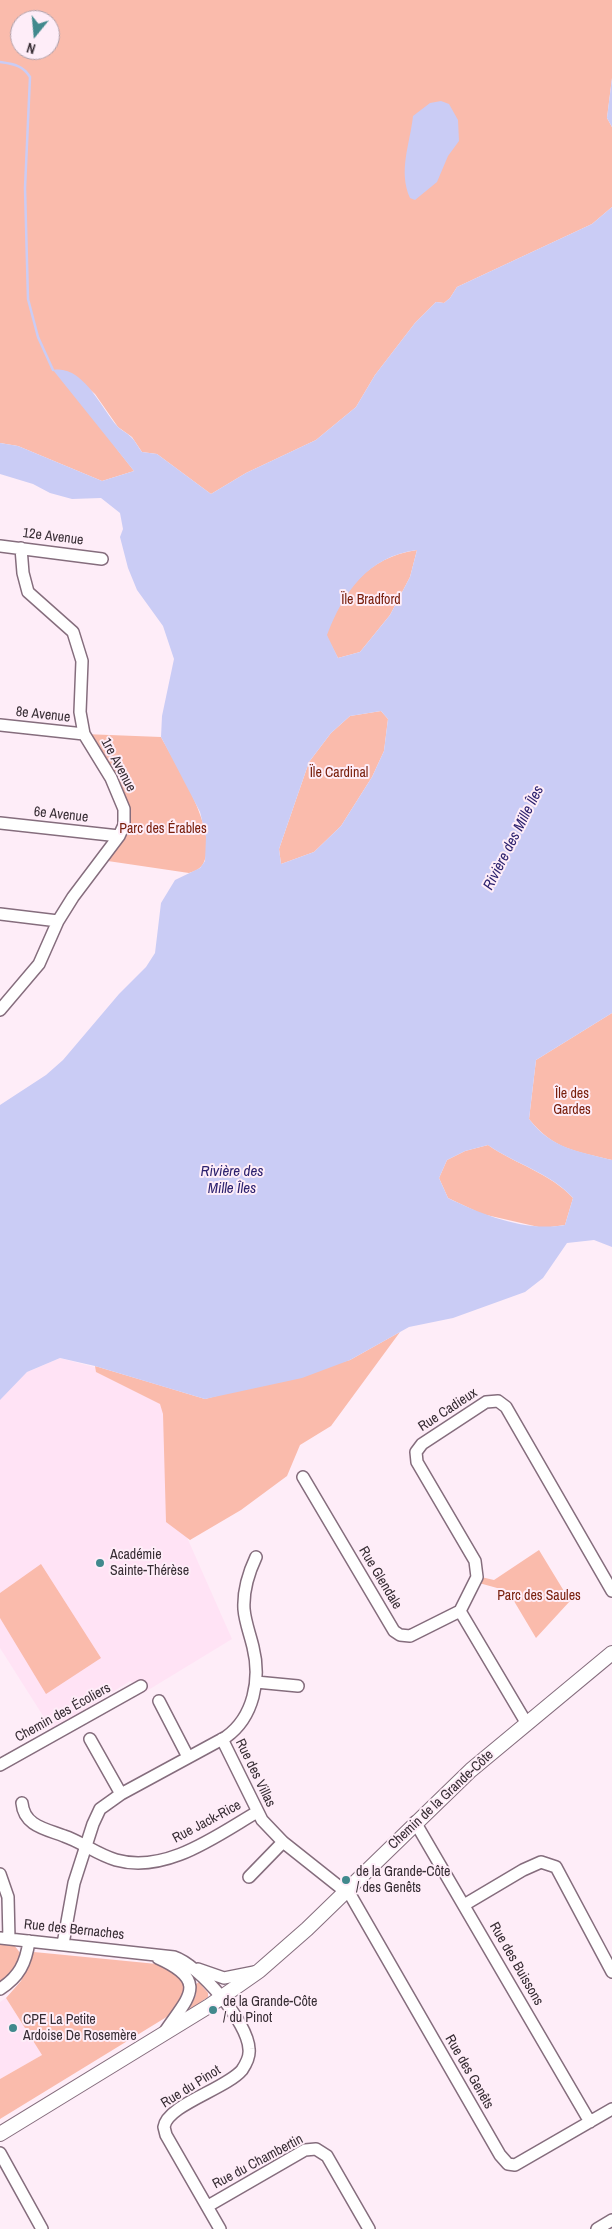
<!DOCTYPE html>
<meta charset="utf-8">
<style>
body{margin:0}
#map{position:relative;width:612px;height:2229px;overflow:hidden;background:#feedf8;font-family:"Archivo Narrow",sans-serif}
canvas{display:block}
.north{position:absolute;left:10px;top:10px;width:50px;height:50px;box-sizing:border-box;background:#feedf8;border:1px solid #aea0aa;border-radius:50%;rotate:197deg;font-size:14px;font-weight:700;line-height:20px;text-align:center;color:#372d34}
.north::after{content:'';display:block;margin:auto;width:18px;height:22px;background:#41898d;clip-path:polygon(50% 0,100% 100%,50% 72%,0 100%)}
</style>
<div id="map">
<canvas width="612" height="2229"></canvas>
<div class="north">N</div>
</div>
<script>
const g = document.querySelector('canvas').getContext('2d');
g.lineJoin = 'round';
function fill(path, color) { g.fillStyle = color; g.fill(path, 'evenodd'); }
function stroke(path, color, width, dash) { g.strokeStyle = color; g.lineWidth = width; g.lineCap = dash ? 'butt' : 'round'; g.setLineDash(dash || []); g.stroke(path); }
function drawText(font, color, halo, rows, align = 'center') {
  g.font = font + ' "Archivo Narrow",sans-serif'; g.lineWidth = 4; g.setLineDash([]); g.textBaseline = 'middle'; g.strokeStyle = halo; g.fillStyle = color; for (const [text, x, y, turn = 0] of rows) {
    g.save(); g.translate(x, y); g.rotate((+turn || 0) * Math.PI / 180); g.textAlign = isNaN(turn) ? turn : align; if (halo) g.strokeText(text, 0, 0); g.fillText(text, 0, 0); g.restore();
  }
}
const built = new Path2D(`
 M 60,1358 L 177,1389 L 174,1508 L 232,1639 L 145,1692 L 130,1681 L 52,1730 L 0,1648 L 0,1398 L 27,1372 Z
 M 6,1998 L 42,2055 L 0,2079 L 0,2002 Z`);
const green = new Path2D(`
 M 0,0 L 612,0 L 612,78 L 607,118 L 612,127 L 612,207 L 592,224 L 457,287 L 450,298 L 444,303 L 436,302 L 415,323 L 375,375 L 356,407 L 316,440 L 246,473 L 211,494 L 157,454 L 142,452 L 132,437 L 118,427 L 95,394 L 74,375 L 116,448 L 134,471 L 102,481 L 18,446 L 0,443 ZM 20,20 L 50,20 L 50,50 L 20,50 Z
 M 417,550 L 410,577 L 390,615 L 360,652 L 338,658 L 326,635 C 344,590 366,558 417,550 Z
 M 381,711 L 388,719 L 384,751 L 372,777 L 341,826 L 314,852 L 281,864 L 279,849 L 309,762 L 331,733 L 350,716 Z
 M 84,734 L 161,737 C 176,765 219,832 204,862 C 201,869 195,871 189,873 L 101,860 L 119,836 L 124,809 Z
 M 612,1013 L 612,1160 C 576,1151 554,1150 529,1119 L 536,1060 Z
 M 488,1145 C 515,1164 550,1173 573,1198 L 565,1225 L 543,1228 L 482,1214 L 448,1198 L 439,1178 L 447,1160 L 465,1151 Z
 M 400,1332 L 331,1426 L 300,1445 L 287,1476 L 241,1510 L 190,1540 L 166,1522 L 163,1414 L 160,1404 L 96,1372 L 95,1366 L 205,1399 L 350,1360 Z
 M 539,1550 L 570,1601 L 536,1638 L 508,1591 L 479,1583 L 481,1577 L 494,1580 Z
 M 41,1564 L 101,1658 L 46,1694 L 0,1618 L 0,1593 Z
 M 0,1942 L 14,1945 L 21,1954 L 17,1969 L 0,1983 Z
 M 34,1952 L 157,1964 L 181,1976 L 185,1987 L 178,2010 L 0,2119 L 0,2079 L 42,2055 L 6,1998 L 21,1981 Z
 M 199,1982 L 208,1993 L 208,1997 L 189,2010 L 196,1995 L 196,1984 Z`);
const water = new Path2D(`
 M 612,78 L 612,127 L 607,118 Z
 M 441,101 L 449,104 L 458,120 L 459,141 L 448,156 L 437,182 L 415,200 L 410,198 C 398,171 410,144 413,116 L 430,103 Z
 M 612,207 L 612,1013 L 536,1060 L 529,1119 C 552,1149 578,1151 612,1160 L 612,1247 L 594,1240 L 567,1243 L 543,1278 L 525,1292 L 453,1318 L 409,1327 L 350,1360 L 302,1378 L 205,1399 L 95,1366 L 60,1358 L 27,1372 L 0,1400 L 0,1105 L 46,1075 L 63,1060 L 119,994 L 146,967 L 155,953 L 161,903 L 175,880 L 200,868 L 205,861 L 206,837 L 200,812 L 161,737 L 162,716 L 174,659 L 163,626 L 137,590 L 128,568 L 120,537 L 123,529 L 120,513 L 101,498 L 72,499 L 50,493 L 33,484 L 0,474 L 0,443 L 18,446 L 102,481 L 134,471 L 53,370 C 84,365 101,409 118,427 C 121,430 127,433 130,436 C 135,440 138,447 142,452 L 157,454 L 211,494 L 246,473 L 316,440 L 356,407 L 375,375 L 415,323 L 436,302 L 444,303 L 450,298 L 457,287 L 592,224 ZM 417,550 L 410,577 L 390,615 L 360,652 L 338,658 L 327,635 C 343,593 368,556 417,550 ZM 381,711 L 388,719 L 384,751 L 372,777 L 341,826 L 314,852 L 281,864 L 279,849 L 309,762 L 331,733 L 350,716 ZM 488,1145 C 515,1164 551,1173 573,1198 L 565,1225 C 525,1232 483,1215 448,1198 L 439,1178 L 447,1160 L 465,1151 Z`);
const stream = new Path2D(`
 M 0,62 C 13,64 23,65 30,77 L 25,188 L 28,299 L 38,337 L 53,370`);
const minor = new Path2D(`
 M 0,546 L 102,559
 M 0,725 L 84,734
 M 0,823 L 119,836
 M 0,914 L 58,921
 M 0,1010 L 39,964 L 58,921 L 73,897 L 119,836 L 124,825 L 124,809 L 111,778 L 84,734 L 80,712 L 82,661 L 73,632 L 28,592 L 23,573 L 21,548
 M 303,1477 L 394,1631 L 400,1635 L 410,1636 L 460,1611 L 477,1577 L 475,1561 L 417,1462 L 416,1452 L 422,1444 L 486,1402 L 498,1401 L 506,1407 L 612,1591
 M 460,1611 L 527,1724
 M 256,1682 L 298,1686
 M 159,1701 L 188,1757
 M 90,1739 L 121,1794
 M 222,1739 L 262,1820 L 283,1842 L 351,1896 L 500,2155 L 508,2164 L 515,2165 L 612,2109
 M 0,1765 L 141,1686
 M 22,1803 C 24,1826 46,1829 64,1836 C 82,1842 96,1854 116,1860 C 166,1874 216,1836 257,1812
 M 415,1822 L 590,2122
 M 0,1874 L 8,1897 L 9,1939
 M 249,1877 L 283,1842
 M 464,1905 L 523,1870 L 541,1862 L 556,1867 L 612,1972
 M 0,1938 L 174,1957 C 199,1965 248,2022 249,2049 C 250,2056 246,2064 242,2070 C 226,2089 167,2105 164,2127 L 166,2135 L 220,2229
 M 63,1944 L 74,1883 L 93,1824 L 100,1809 L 121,1794 L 226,1737 C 254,1717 261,1679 253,1647 C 250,1634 245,1622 244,1609 C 243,1591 248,1574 256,1557
 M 158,1958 C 211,1982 187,1998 164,2033
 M 198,1969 L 224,1978 L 254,1972
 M 0,1989 C 19,1977 26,1963 29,1941
 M 0,2153 L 42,2229
 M 208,2206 L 305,2150 L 316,2149 L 327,2156 L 369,2229
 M 597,2229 L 612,2220`);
const major = new Path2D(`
 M 0,2134 L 209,2006 L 259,1971 L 307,1929 L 471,1770 L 612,1653`);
const markers = [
 [100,1563,5,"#41898d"],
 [346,1880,5,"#41898d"],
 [213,2010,5,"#41898d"],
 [13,2028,5,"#41898d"]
];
const streetNames = [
 ["12e Avenue",53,537,7],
 ["8e Avenue",43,715,6],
 ["1re Avenue",118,765,62],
 ["6e Avenue",61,815,6],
 ["Rue Cadieux",448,1410,-33],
 ["Rue Glendale",380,1578,59],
 ["Chemin des Écoliers",63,1713,-29],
 ["Rue des Villas",255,1773,64],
 ["Chemin de la Grande-Côte",441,1800,-43],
 ["Rue Jack-Rice",207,1822,-28],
 ["Rue des Bernaches",74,1930,6],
 ["Rue des Buissons",516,1964,60],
 ["Rue des Genêts",469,2072,60],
 ["Rue du Pinot",191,2087,-32],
 ["Rue du Chambertin",258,2162,-28]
];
const parkNames = [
 ["Ïle Bradford",371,600],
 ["Ïle Cardinal",339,773],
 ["Parc des Érables",163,829],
 ["Île des",572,1094],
 ["Gardes",572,1110],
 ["Parc des Saules",539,1596]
];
const poiNames = [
 ["Académie",110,1555],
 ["Sainte-Thérèse",110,1571],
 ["de la Grande-Côte",356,1872],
 ["/ des Genêts",356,1888],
 ["de la Grande-Côte",223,2002],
 ["/ du Pinot",223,2018],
 ["CPE La Petite",23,2020],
 ["Ardoise De Rosemère",23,2036]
];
const waterNames = [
 ["Rivière des Mille Îles",514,838,-63],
 ["Rivière des",232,1172],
 ["Mille Îles",232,1189]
];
fill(built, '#ffe3f5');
fill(green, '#fabbac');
fill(water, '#caccf5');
stroke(stream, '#caccf5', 2.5);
stroke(minor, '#856d7d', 14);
stroke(major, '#856d7d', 16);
stroke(minor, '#fff', 11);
stroke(major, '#fff', 14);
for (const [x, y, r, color] of markers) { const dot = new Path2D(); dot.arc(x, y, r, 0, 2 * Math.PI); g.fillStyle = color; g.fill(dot); stroke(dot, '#feedf8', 2); }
drawText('14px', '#372d34', '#feedf8', streetNames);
drawText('14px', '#79200d', '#feedf8', parkNames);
drawText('14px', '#372d34', '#feedf8', poiNames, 'left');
drawText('italic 15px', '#2d226e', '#feedf8', waterNames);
</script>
